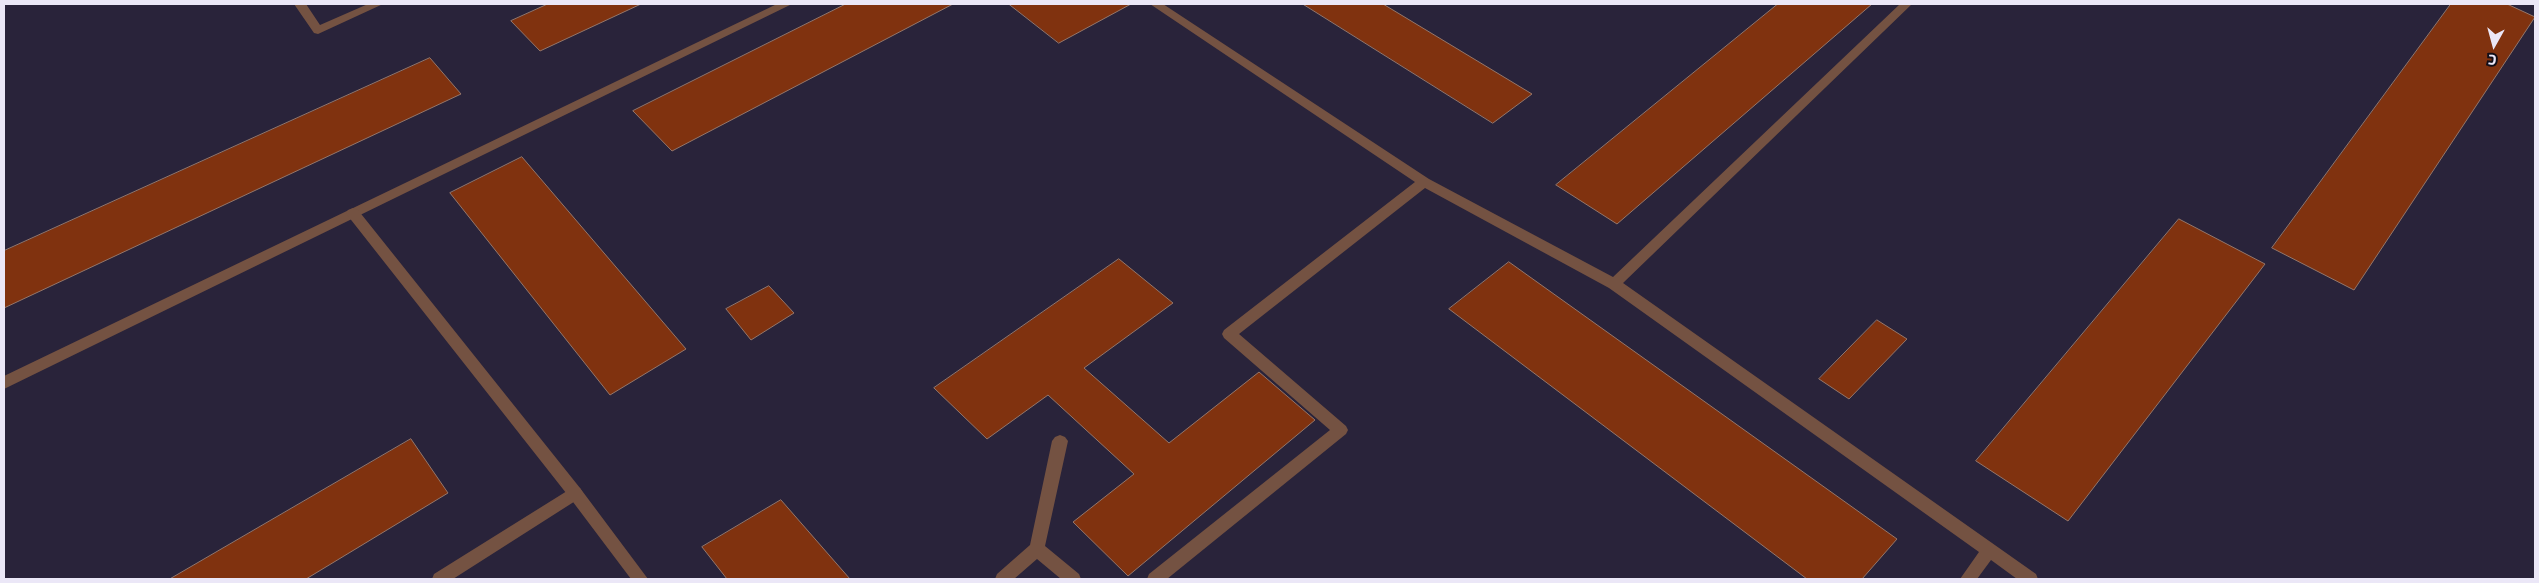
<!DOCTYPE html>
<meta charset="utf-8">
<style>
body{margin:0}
#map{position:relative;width:2539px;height:583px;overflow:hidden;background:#29233a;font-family:"Exo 2",sans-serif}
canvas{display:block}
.frame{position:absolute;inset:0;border:5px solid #ebe7f7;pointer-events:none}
.north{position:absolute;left:2469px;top:20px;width:50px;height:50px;-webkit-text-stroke:4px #110e18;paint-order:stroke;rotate:187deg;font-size:14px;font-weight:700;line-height:20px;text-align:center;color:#ebe7f7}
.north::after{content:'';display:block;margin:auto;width:18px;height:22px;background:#ebe7f7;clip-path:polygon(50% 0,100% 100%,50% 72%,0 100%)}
</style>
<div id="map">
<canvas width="2539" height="583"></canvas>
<div class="frame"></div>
<div class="north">С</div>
</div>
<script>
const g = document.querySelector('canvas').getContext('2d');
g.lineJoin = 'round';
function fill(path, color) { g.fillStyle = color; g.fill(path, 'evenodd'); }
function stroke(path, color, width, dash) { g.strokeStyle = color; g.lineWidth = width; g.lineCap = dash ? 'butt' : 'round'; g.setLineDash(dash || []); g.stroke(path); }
const building = new Path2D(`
 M 548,4 L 641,4 L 540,51 L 511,21 Z
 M 846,4 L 953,4 L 672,151 L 633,111 Z
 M 1009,4 L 1131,4 L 1059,43 Z
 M 1303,4 L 1383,4 L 1532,94 L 1493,123 Z
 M 1778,4 L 1872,4 L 1617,224 L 1556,185 Z
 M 2451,4 L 2507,4 L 2535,17 L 2354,290 L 2272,248 Z
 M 430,58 L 461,94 L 4,308 L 4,251 Z
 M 522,157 L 686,349 L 610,395 L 450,193 Z
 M 2179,219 L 2265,264 L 2068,521 L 1976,461 Z
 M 1119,259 L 1173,303 L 1084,368 L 1169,443 L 1259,372 L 1315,420 L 1128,576 L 1073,522 L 1134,474 L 1048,395 L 987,439 L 934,388 Z
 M 1509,262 L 1897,539 L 1862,579 L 1807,579 L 1449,309 Z
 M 769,286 L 794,313 L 751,340 L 726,309 Z
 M 1877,320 L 1907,339 L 1849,399 L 1819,379 Z
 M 411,439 L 448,493 L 306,579 L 170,579 Z
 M 781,500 L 850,579 L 727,579 L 702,547 Z`);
const service = new Path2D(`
 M 294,4 L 306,4 L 320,25 L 368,4 L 383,4 L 318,34 L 314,33 Z
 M 777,4 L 792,4 L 4,389 L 4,376 Z
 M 1150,4 L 1163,4 L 1429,179 L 1613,277 L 1900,4 L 1912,4 L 1623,283 L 2036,574 L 2038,579 L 2017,579 L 1991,560 L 1977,579 L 1960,579 L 1979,552 L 1609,288 L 1425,188 L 1239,334 L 1346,426 L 1348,430 L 1346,434 L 1167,579 L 1147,579 L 1149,574 L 1330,430 L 1224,338 L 1222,334 L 1224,330 L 1415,182 Z
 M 1060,435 L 1065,437 L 1068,441 L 1045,546 L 1079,574 L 1081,579 L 1061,579 L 1037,559 L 1014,579 L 995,579 L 997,574 L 1030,545 L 1052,441 L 1055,437 Z
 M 575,486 L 580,488 L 583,493 L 580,498 L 453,579 L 432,579 L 434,574 Z`);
const minor = new Path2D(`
 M 353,208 L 358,210 L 580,488 L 648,579 L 631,579 L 570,498 L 348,216 L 346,213 L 348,210 Z`);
fill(building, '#80320f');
stroke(building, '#94766a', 1);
fill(service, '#745242');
fill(minor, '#745242');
</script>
